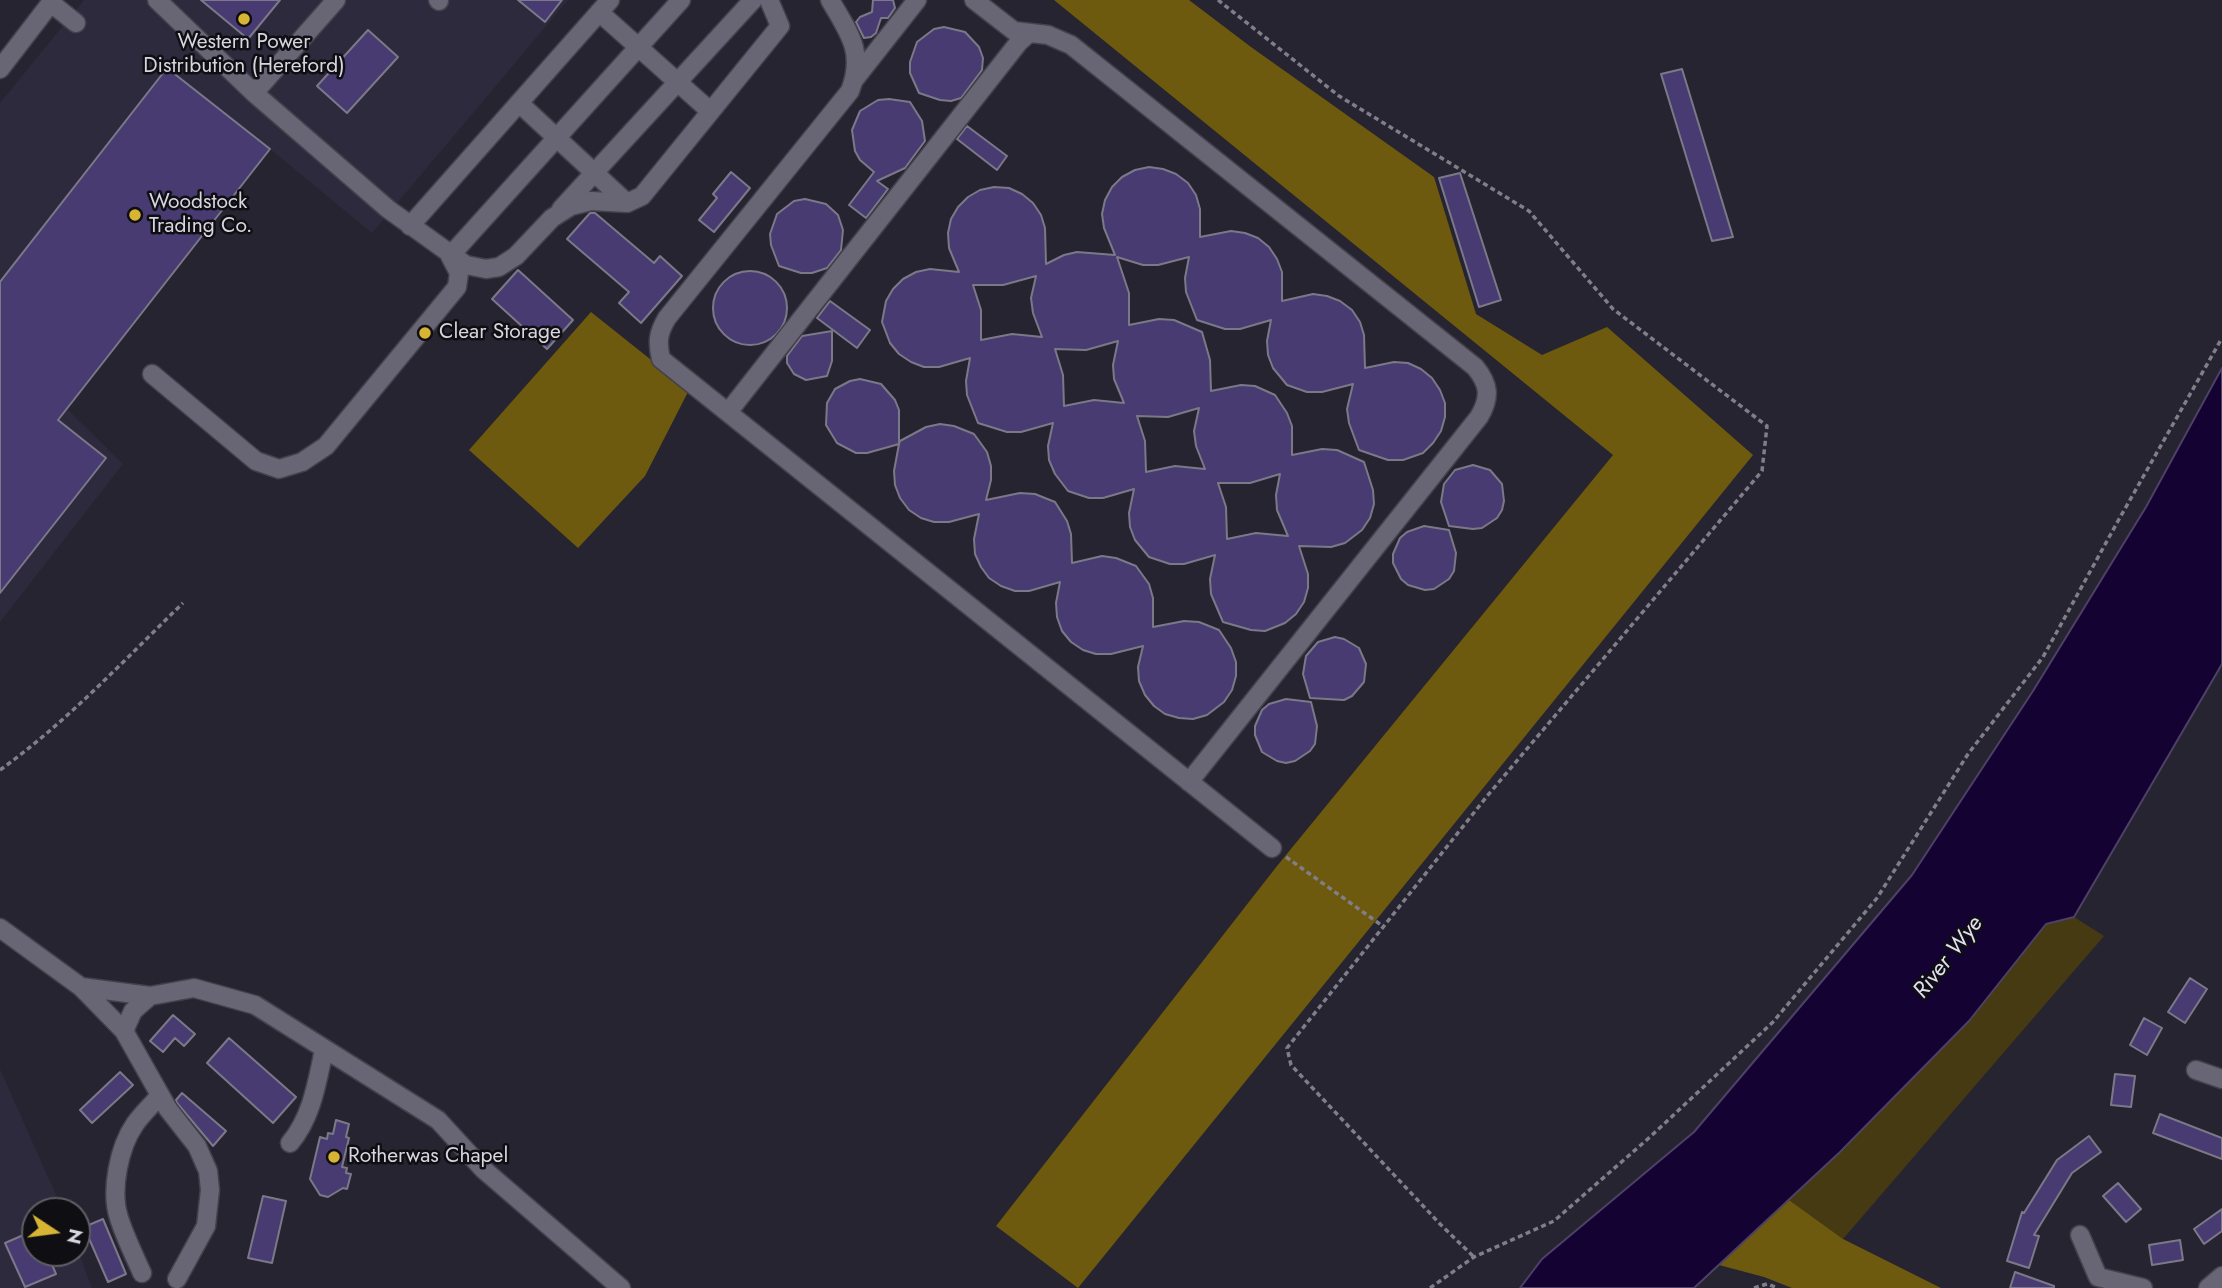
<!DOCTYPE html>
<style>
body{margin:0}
#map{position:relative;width:2222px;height:1288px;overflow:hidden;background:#262430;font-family:Jost,sans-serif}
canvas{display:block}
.north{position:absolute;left:21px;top:1197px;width:70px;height:70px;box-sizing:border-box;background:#0f0e13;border:2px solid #5f5e64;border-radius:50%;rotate:103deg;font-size:19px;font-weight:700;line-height:28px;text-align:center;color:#d7d5de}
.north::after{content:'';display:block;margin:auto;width:24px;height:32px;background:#d7b434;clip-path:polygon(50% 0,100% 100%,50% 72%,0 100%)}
</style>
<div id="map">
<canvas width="2222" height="1288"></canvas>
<div class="north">N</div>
</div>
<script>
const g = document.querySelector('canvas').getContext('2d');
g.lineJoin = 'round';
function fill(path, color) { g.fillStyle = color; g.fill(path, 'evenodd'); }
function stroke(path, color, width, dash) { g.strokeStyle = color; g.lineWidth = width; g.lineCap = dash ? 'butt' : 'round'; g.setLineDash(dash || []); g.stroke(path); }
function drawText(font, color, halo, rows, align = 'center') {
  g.font = font + ' Jost,sans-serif'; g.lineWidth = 5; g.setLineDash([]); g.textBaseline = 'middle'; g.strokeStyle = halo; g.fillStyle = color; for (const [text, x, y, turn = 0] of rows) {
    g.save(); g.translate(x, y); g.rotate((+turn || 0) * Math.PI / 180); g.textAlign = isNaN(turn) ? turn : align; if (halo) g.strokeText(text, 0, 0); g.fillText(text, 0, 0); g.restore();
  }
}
const built = new Path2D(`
 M 84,0 L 568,0 L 372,233 L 270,149 L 67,409 L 123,464 L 0,622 L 0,103 Z
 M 0,1069 L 63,1211 L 35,1211 L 35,1253 L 77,1253 L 77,1248 L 92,1288 L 0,1288 Z`);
const green = new Path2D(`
 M 2074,917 L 2104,936 L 1843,1239 L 1789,1200 L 1840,1152 L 1969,1021 L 2046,924 Z`);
const forest = new Path2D(`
 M 1054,0 L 1189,0 L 1251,47 L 1434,177 L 1476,314 L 1542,355 L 1607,327 L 1753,455 L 1078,1288 L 996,1226 L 1277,866 L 1613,455 Z
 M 591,312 L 689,390 L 645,476 L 578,548 L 469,450 Z
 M 1789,1200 L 1843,1239 L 1941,1288 L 1792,1288 L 1764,1277 L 1719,1265 Z`);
const water = new Path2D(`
 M 2222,368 L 2222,664 L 2074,917 L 2046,924 L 1969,1021 L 1840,1152 L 1694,1288 L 1520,1288 L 1542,1259 L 1694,1132 L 1912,875 L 2033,691 L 2146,507 Z`);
const building = new Path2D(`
 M 201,0 L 280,0 L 248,39 Z
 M 518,0 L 562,0 L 545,22 Z
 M 873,0 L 893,0 L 895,8 L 888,18 L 881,18 L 876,33 L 871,37 L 864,38 L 856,22 L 860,17 L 872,12 Z
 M 944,27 L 965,32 L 979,47 L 983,58 L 982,70 L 961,98 L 951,101 L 940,100 L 919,93 L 910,73 L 910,62 L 917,42 L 934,29 Z
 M 368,30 L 398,57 L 347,113 L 317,86 Z
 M 167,68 L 270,149 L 58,420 L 106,458 L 0,593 L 0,282 Z
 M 1682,69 L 1733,237 L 1712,241 L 1661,74 Z
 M 889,99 L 910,102 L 922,121 L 925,141 L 905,168 L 877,181 L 888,189 L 866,218 L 849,205 L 874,172 L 860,160 L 855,151 L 852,130 L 860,111 L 878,100 Z
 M 967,126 L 1007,156 L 997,170 L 957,139 Z
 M 1149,167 L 1163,169 L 1176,174 L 1188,183 L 1196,195 L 1200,209 L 1200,237 L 1231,231 L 1245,233 L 1258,238 L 1269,247 L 1277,259 L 1282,272 L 1282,301 L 1313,294 L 1327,296 L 1340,301 L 1352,310 L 1360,322 L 1364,335 L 1365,368 L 1394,362 L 1408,363 L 1421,369 L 1432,378 L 1440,390 L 1445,403 L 1445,417 L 1441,431 L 1433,443 L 1423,453 L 1403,460 L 1388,460 L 1359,450 L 1349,423 L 1347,409 L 1353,384 L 1322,392 L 1307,392 L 1287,385 L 1273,368 L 1268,355 L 1267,341 L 1271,320 L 1240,329 L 1225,329 L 1197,320 L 1186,292 L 1185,278 L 1189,257 L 1158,265 L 1143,265 L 1117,257 L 1129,293 L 1129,325 L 1159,319 L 1174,320 L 1202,332 L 1210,360 L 1211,391 L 1241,385 L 1255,386 L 1275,395 L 1287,413 L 1292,426 L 1292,455 L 1322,449 L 1337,450 L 1364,462 L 1373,490 L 1374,504 L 1370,518 L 1362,530 L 1345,543 L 1331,547 L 1299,546 L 1308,574 L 1308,588 L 1304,602 L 1296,614 L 1285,623 L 1265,631 L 1251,630 L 1223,622 L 1211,594 L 1210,579 L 1215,555 L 1184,564 L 1170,564 L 1149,557 L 1135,540 L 1130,527 L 1129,513 L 1134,489 L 1103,498 L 1089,498 L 1068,491 L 1055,474 L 1049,460 L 1048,446 L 1053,423 L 1021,432 L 1007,432 L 978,423 L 967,395 L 966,381 L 970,358 L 939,367 L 924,367 L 911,362 L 899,354 L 890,343 L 882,322 L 886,301 L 893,289 L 903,279 L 916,272 L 930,269 L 959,272 L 949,248 L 948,233 L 951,219 L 958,207 L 968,197 L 980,190 L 994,187 L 1009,188 L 1022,194 L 1033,203 L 1041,215 L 1045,228 L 1046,264 L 1064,255 L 1077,252 L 1115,255 L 1104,228 L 1102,214 L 1105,200 L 1112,187 L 1122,177 L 1135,170 ZM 1036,276 L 1031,298 L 1033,313 L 1042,337 L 1012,334 L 981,340 L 981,310 L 973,285 L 1003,285 ZM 1118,341 L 1113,365 L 1114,379 L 1124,403 L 1094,400 L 1064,406 L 1063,375 L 1055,349 L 1086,350 ZM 1199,408 L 1194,431 L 1196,446 L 1205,469 L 1175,466 L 1146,472 L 1145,441 L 1137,416 L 1168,417 ZM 1280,474 L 1276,495 L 1277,510 L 1288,536 L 1256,533 L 1227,539 L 1226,507 L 1218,483 L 1250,483 Z
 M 731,172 L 750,188 L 714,232 L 699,220 L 717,198 L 713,194 Z
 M 1460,173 L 1501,300 L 1479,307 L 1439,178 Z
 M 805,199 L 826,204 L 838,215 L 843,230 L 841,250 L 827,268 L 812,273 L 801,273 L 779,266 L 771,245 L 770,234 L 777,214 L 794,201 Z
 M 590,213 L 595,213 L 654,263 L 660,256 L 682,276 L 641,323 L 619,303 L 629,292 L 567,239 Z
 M 518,270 L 573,320 L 547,349 L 492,299 Z
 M713 308a37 37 0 1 1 74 0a37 37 0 1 1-74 0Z
 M 830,301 L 870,330 L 857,348 L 817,318 Z
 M 832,331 L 832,361 L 827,376 L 806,380 L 794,374 L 787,363 L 787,356 L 802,336 Z
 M 860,379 L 881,384 L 895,400 L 899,410 L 899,444 L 900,441 L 926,427 L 940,424 L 954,426 L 974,434 L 987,452 L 991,466 L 991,480 L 986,500 L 1020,493 L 1035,494 L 1055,502 L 1067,521 L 1071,534 L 1072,563 L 1102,556 L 1116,558 L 1136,566 L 1149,584 L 1153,598 L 1153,627 L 1184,621 L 1199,622 L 1219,630 L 1231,648 L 1236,662 L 1236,676 L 1232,690 L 1224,702 L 1207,715 L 1193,719 L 1179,718 L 1165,714 L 1154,706 L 1145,695 L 1139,681 L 1138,667 L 1143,646 L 1111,654 L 1096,654 L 1083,650 L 1071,642 L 1062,631 L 1057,617 L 1056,603 L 1060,582 L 1029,591 L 1015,591 L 1001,586 L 989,578 L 981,567 L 975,554 L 974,539 L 979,514 L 949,522 L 934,522 L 921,518 L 909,510 L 900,498 L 895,485 L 894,471 L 899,444 L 867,453 L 856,453 L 837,443 L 826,425 L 827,403 L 835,389 L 850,381 Z
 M 1473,465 L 1490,470 L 1502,484 L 1504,501 L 1502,510 L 1497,518 L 1482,528 L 1473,529 L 1449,526 L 1441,502 L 1444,484 L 1455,470 Z
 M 1424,526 L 1449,530 L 1456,553 L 1454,571 L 1449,579 L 1434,589 L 1425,590 L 1408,585 L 1401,579 L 1393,563 L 1393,554 L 1400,538 L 1407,532 Z
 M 1335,637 L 1344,639 L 1359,648 L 1366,664 L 1364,682 L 1352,696 L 1344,700 L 1310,698 L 1303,674 L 1306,656 L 1318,642 Z
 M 1286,699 L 1311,702 L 1317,726 L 1315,744 L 1310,751 L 1295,761 L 1286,763 L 1277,761 L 1262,752 L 1255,735 L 1255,726 L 1262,710 L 1269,704 Z
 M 2190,978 L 2207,989 L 2185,1023 L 2168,1012 Z
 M 173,1015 L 195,1034 L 184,1046 L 175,1038 L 163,1052 L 150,1041 Z
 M 2144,1018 L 2162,1028 L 2147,1055 L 2130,1045 Z
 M 229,1038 L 296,1097 L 273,1123 L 207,1063 Z
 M 120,1072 L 133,1085 L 92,1123 L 80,1110 Z
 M 2115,1074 L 2135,1076 L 2131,1107 L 2111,1105 Z
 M 182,1093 L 226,1131 L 213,1146 L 177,1103 L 176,1100 Z
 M 2160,1114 L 2222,1138 L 2222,1159 L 2153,1133 Z
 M 336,1120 L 349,1124 L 346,1137 L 349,1138 L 342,1167 L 347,1168 L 346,1173 L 351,1174 L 347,1189 L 343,1188 L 328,1197 L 320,1195 L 310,1179 L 320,1137 L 327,1139 L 328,1133 L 333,1134 Z
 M 2089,1136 L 2101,1152 L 2072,1173 L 2034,1235 L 2039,1236 L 2029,1268 L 2007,1261 L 2022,1212 L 2024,1213 L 2057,1160 Z
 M 2118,1183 L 2141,1209 L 2126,1222 L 2103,1196 Z
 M 263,1196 L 286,1201 L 272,1263 L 248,1258 Z
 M 2222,1209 L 2222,1231 L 2204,1244 L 2194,1229 Z
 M 103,1219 L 126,1274 L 108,1282 L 84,1227 Z
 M 35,1230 L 35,1253 L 47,1253 L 56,1274 L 25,1287 L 5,1243 Z
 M 2180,1240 L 2183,1260 L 2152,1265 L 2149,1245 Z
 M 2015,1272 L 2054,1286 L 2054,1288 L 2010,1288 Z`);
const path = new Path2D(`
 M 1218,0 L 1339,96 L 1529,211 L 1613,309 L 1767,426 L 1762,471 L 1488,795 L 1287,1048 L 1291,1065 L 1441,1225 L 1474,1257
 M 0,770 C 67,722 124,660 183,603
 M 1286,857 L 1384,927
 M 1430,1288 L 1474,1257 L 1554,1221 L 1650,1137 L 1773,1022 L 1877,898 L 1968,754 L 2043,657 L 2118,521 L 2222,338
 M 1754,1288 L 1767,1284 L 1778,1288`);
const minor = new Path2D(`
 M 157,0 L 254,93 L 388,209 L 466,265 L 486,269 L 499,267 L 516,256 L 552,218 L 571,206 L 591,201 L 627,203 L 642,196 L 780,26 L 769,0
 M 438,0 L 439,1
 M 830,0 C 849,33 865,52 850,91 L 667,318 C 658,333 657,342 661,359 L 1272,848
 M 974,0 L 1014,31 L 1048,35 L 1071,45 L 1475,367 C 1489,384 1491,397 1479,417 L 1189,782
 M 51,3 L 76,23
 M 599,12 L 710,111
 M 0,69 L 53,0
 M 854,80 L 917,0
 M 254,93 L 336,0
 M 519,103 L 627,203
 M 561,209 L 753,0
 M 410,226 L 610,0
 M 450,256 L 681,0
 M 152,374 L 256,461 L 279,469 L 302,462 L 326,446 L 457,287 L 459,273 L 450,256
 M 729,411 L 1019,42 L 1029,33
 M 0,928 L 81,987 L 150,996 L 194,988 L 255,1005 L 438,1120 L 483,1169 L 621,1288
 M 81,987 L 124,1031 L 168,1109 L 197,1146 L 208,1171 L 210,1190 L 206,1226 L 177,1279
 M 124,1031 L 133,1011 L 150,996
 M 2196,1070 L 2222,1079
 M 290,1143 C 312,1117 317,1082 324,1050
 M 2080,1235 L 2098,1277 L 2143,1288
 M 142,1273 C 134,1255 125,1237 119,1218 C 110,1191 119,1147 135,1124 C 142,1114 152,1105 160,1095
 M 2208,1288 L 2222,1276`);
const markers = [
 [244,19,7,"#d7b434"],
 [135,215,7,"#d7b434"],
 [425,333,7,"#d7b434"],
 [334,1157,7,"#d7b434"]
];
const poiNames = [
 ["Western Power",244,43,"center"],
 ["Distribution (Hereford)",244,67,"center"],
 ["Woodstock",149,203],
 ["Trading Co.",149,227],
 ["Clear Storage",439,333],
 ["Rotherwas Chapel",348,1157]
];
const waterNames = [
 ["River Wye",1949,958,-52]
];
fill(built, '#2e2a3d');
fill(green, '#463a12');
fill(forest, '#6d5a0e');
fill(water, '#140233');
stroke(water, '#4e4166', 2);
fill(building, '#483b72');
stroke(building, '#7b7988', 2);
stroke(minor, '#43414b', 21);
stroke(path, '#807e88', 3.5, [5, 3.5]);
stroke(minor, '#686675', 18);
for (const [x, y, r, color] of markers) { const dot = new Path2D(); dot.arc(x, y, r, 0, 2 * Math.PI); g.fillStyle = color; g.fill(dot); stroke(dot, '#0f0e13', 2.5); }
drawText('21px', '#d7d5de', '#0f0e13', poiNames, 'left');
drawText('italic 23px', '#e1dff0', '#0f0e13', waterNames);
</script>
